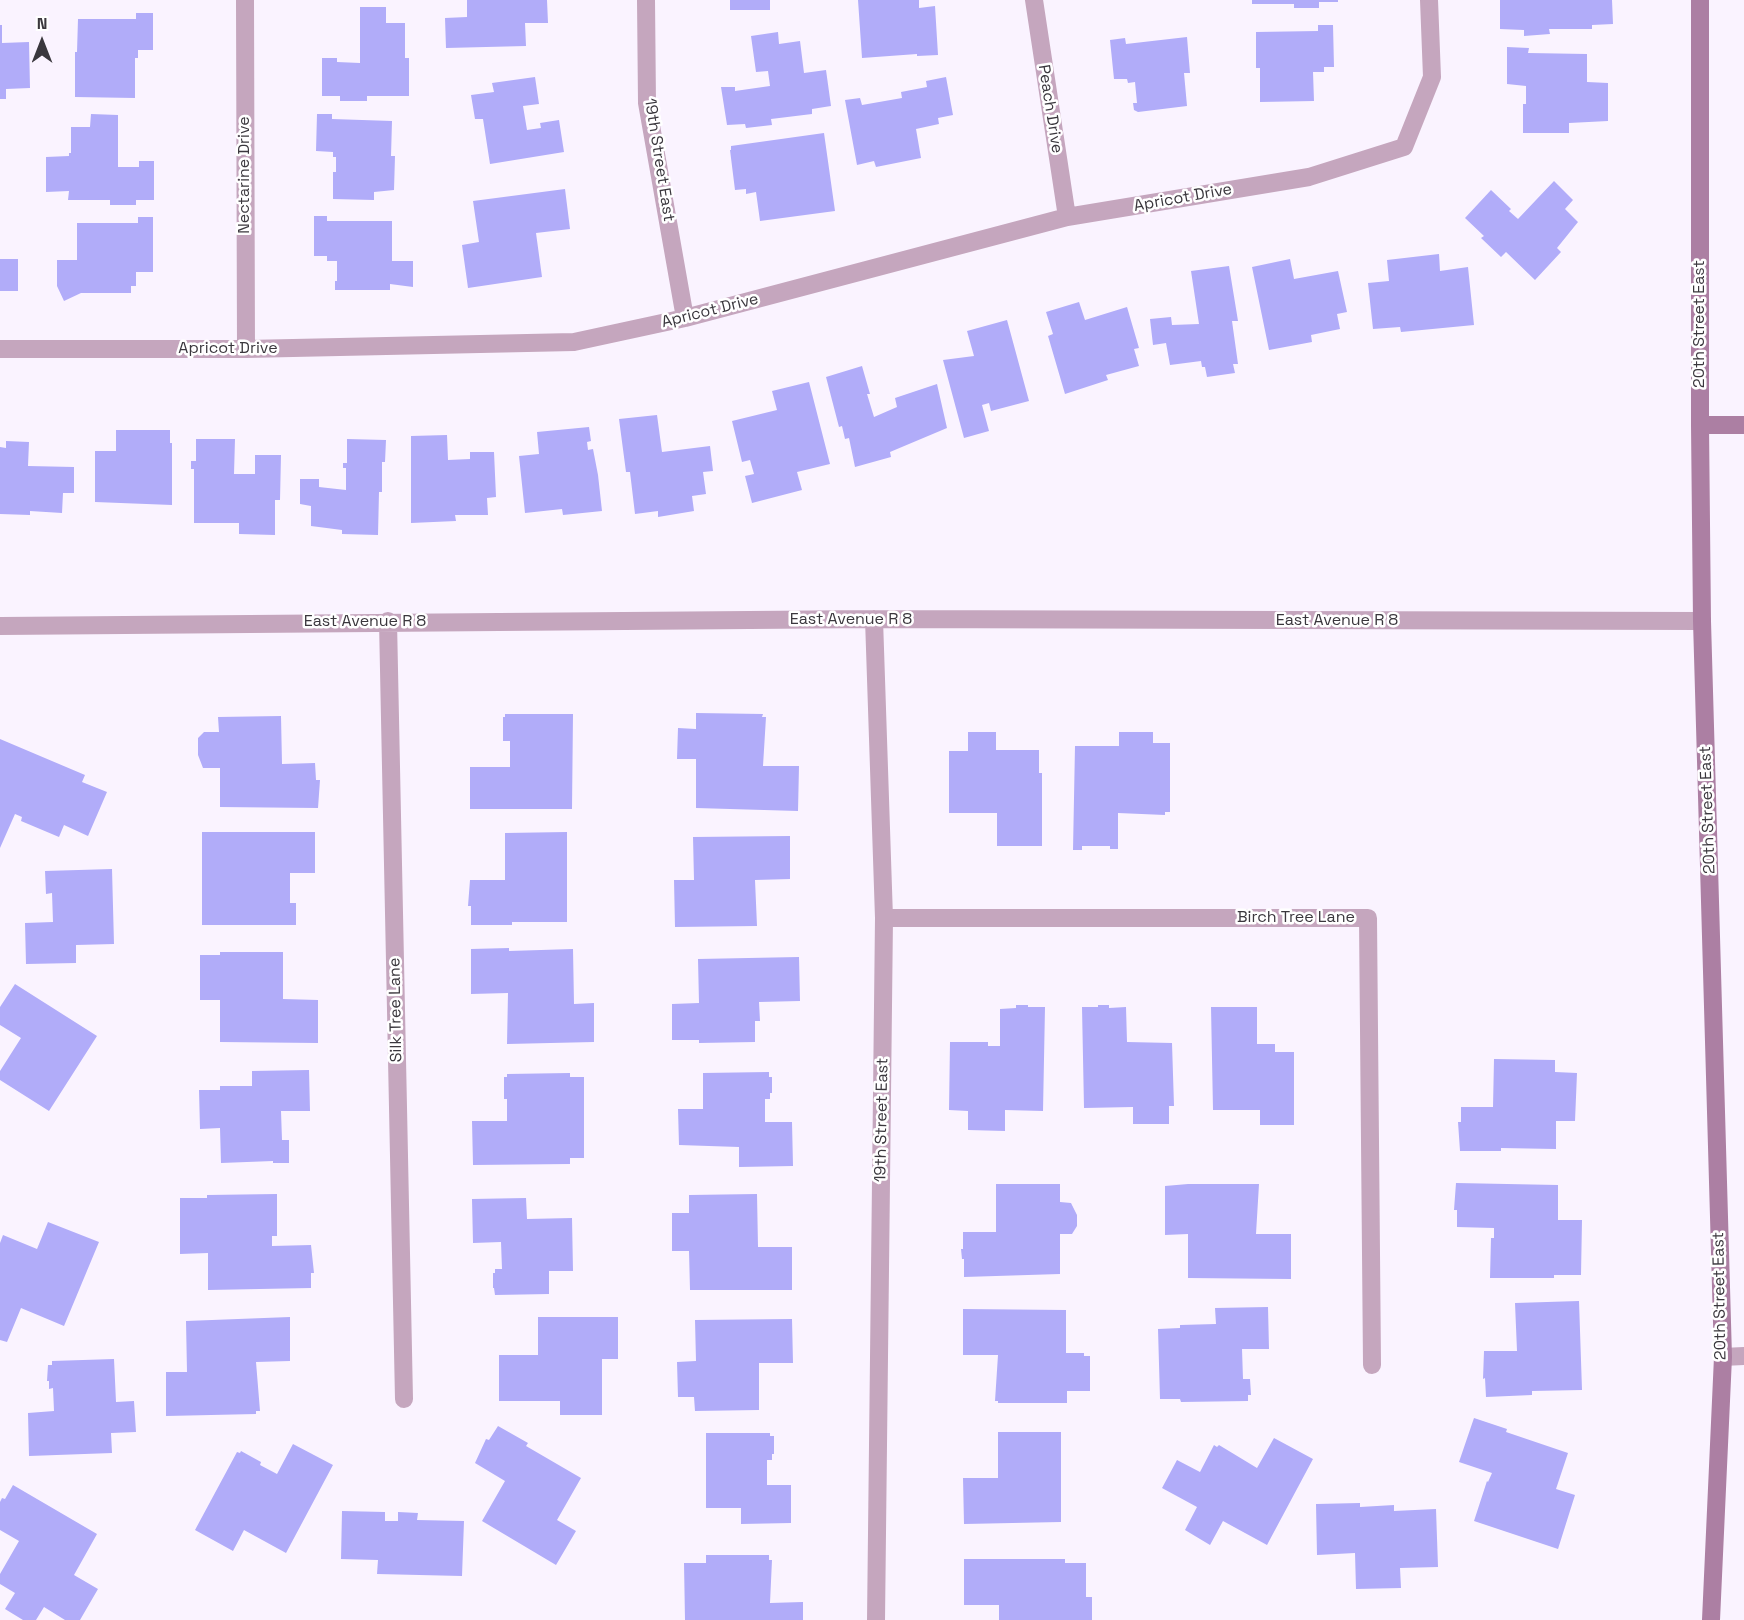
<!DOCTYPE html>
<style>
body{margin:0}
#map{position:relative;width:1744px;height:1620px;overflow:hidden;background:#faf3ff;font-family:"Space Grotesk",sans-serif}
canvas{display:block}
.north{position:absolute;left:12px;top:12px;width:60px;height:60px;-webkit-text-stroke:4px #fff;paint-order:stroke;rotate:0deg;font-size:16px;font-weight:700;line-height:24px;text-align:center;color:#3a373d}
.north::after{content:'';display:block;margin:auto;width:21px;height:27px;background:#3a373d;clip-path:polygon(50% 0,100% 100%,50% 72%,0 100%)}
</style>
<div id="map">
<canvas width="1744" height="1620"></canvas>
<div class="north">N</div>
</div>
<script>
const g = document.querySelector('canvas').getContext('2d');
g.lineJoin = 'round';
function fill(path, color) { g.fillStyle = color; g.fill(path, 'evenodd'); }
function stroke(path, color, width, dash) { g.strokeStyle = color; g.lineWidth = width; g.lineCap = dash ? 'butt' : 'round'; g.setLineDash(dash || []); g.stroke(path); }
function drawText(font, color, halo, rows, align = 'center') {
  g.font = font + ' "Space Grotesk",sans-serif'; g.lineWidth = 5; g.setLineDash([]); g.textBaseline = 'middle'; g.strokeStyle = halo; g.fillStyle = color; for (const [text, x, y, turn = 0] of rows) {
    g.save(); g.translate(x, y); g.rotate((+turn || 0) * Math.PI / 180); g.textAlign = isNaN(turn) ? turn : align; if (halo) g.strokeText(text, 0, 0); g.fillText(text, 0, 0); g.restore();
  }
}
const building = new Path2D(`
 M 467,0 L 547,0 L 548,23 L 525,23 L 526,46 L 446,48 L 445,18 L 467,17 Z
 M 730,0 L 770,0 L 770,10 L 730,10 Z
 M 858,0 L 919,0 L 919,8 L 935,6 L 938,55 L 917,56 L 917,54 L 862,58 Z
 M 1252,0 L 1338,0 L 1338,2 L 1319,2 L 1319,8 L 1294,8 L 1294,4 L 1252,4 Z
 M 1500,0 L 1612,0 L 1613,24 L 1592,25 L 1592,29 L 1549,29 L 1550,34 L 1524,36 L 1524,30 L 1500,29 Z
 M 360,7 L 386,7 L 386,23 L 405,23 L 405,58 L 409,58 L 409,96 L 367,96 L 367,101 L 340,101 L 340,96 L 322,96 L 322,58 L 337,58 L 337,62 L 360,63 Z
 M 136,13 L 153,13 L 153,50 L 138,50 L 138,58 L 135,58 L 135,98 L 75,97 L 75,52 L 77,52 L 78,19 L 136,19 Z
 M 0,25 L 2,25 L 2,43 L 29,42 L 30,88 L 6,89 L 6,99 L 0,99 Z
 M 1318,25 L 1333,25 L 1334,67 L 1324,67 L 1324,72 L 1313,72 L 1314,101 L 1260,102 L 1260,68 L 1256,68 L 1256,32 L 1318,31 Z
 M 778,32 L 779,44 L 800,41 L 804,73 L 826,70 L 831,106 L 812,109 L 812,114 L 771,119 L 772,125 L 746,128 L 745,124 L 727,125 L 721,87 L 735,87 L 735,91 L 770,86 L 768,71 L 756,72 L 751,36 Z
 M 1187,37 L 1190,73 L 1184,73 L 1187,106 L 1138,112 L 1134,110 L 1133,103 L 1137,103 L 1135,82 L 1128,83 L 1127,79 L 1114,79 L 1110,40 L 1125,38 L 1126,44 Z
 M 1507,47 L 1529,48 L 1528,53 L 1587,54 L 1587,82 L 1608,83 L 1608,121 L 1569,123 L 1569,133 L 1523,133 L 1523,104 L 1526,104 L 1526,86 L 1507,84 Z
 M 535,77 L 539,104 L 523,106 L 527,130 L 541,128 L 540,123 L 559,120 L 564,152 L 490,164 L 483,119 L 475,119 L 471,95 L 494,92 L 492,83 Z
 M 946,77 L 953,115 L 938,118 L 939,124 L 916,129 L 921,158 L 876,167 L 874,161 L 857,165 L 845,100 L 860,98 L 862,105 L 902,98 L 901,92 L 927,87 L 926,81 Z
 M 91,114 L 118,115 L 118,167 L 139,167 L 139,161 L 154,161 L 154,200 L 136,200 L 136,205 L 110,205 L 110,200 L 68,200 L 69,191 L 46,192 L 46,157 L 69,156 L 69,153 L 71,153 L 71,127 L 90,127 Z
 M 317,114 L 332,114 L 332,119 L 392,121 L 391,156 L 395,156 L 394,190 L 374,192 L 374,200 L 333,199 L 333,172 L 336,172 L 336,157 L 333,157 L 333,152 L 316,151 Z
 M 824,133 L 835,211 L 760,221 L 756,192 L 746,194 L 746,189 L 735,190 L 730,150 L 731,150 L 731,146 Z
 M 1554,181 L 1573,200 L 1565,209 L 1578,222 L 1557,248 L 1561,252 L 1535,280 L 1506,252 L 1501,257 L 1481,238 L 1484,236 L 1465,218 L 1491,190 L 1511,209 L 1509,211 L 1518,219 Z
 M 565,189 L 570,229 L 536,233 L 542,277 L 468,288 L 462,245 L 479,242 L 473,201 Z
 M 314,216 L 327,216 L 327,221 L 392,221 L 392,261 L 413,261 L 413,287 L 390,284 L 390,290 L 335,290 L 335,281 L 337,281 L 337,261 L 327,261 L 327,256 L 314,256 Z
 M 138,217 L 153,217 L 153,272 L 136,272 L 136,286 L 131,286 L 131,293 L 81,293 L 64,301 L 57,286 L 57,260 L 77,260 L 77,223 L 138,223 Z
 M 1439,254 L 1440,271 L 1468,267 L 1474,325 L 1401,332 L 1400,327 L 1373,329 L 1368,283 L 1389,281 L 1387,260 Z
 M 0,259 L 18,259 L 18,291 L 0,291 Z
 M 1290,259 L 1294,279 L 1338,271 L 1347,312 L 1337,314 L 1340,329 L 1311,335 L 1312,342 L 1269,350 L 1252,267 Z
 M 1229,266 L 1238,321 L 1232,321 L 1238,364 L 1233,364 L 1235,373 L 1207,377 L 1205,367 L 1202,367 L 1201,361 L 1170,365 L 1166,343 L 1153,345 L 1150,319 L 1171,317 L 1172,325 L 1199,324 L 1191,271 Z
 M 1079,302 L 1085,320 L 1127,307 L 1139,348 L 1134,349 L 1139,366 L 1106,375 L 1108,380 L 1065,394 L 1048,336 L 1053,334 L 1046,312 Z
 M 1007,320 L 1029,401 L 991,411 L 989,403 L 982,405 L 989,431 L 964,438 L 943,360 L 974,356 L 967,331 Z
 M 862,366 L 870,394 L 867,394 L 874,417 L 897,407 L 895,398 L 937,384 L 947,428 L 890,452 L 891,457 L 855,467 L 849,438 L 845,439 L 842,426 L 839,427 L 826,377 Z
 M 809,382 L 830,464 L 797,472 L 802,490 L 752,503 L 745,476 L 754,474 L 750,460 L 742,462 L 732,421 L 777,410 L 772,391 Z
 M 657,415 L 662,452 L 710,446 L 713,471 L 703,472 L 706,494 L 692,496 L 694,511 L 658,517 L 658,511 L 635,514 L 630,472 L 626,472 L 619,419 Z
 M 589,427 L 591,441 L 587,442 L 588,450 L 593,449 L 598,475 L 602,511 L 563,515 L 562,509 L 525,513 L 519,456 L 539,454 L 537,432 Z
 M 116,430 L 170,430 L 170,443 L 172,443 L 172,505 L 95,502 L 95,451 L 116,451 Z
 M 447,435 L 448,460 L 470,459 L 470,452 L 494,452 L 496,497 L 487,498 L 488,515 L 455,515 L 456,521 L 411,523 L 411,436 Z
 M 196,439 L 235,439 L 234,474 L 255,474 L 255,455 L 281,455 L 280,500 L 275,500 L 275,535 L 239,534 L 239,523 L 194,523 L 194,469 L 191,469 L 191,461 L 196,461 Z
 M 347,439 L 386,440 L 385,462 L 382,462 L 382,492 L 379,492 L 378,535 L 342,534 L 342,530 L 311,526 L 311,506 L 300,504 L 300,479 L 319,479 L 319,487 L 346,490 L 346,468 L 343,468 L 343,463 L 347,463 Z
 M 6,441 L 29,442 L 28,466 L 74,467 L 74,493 L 63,493 L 62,513 L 30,511 L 30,515 L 0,514 L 0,447 L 6,448 Z
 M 696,713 L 763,714 L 762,717 L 766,717 L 763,766 L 799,766 L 798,811 L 696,808 L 696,759 L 677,759 L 678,728 L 696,729 Z
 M 505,714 L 573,714 L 572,809 L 470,809 L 470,767 L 510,767 L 510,741 L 503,741 L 503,717 L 505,717 Z
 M 281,716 L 282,764 L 315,763 L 316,780 L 320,780 L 318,808 L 220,807 L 220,768 L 203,768 L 198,755 L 198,738 L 204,732 L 219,732 L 218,717 Z
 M 968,732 L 996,732 L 996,750 L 1039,750 L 1039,773 L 1042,773 L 1042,846 L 997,846 L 997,813 L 949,813 L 949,751 L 968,751 Z
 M 1119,732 L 1153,732 L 1153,743 L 1170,743 L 1170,812 L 1165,812 L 1165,815 L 1118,813 L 1118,849 L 1110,849 L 1110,846 L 1082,846 L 1082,850 L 1073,850 L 1075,746 L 1119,746 Z
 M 0,739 L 85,775 L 82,782 L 107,792 L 88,836 L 64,825 L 59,837 L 21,821 L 22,817 L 15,814 L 0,848 Z
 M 202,832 L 315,832 L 315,873 L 290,873 L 290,903 L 296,903 L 296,925 L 202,925 Z
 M 567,832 L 567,922 L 512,922 L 512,925 L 471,925 L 471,906 L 468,906 L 470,880 L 505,880 L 505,833 Z
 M 790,836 L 790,879 L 755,880 L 757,926 L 675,927 L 674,880 L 694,880 L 693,837 Z
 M 112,869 L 114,944 L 76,945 L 76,963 L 26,964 L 25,923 L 53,922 L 52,893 L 46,894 L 45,871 Z
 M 509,948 L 509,951 L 573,949 L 574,1004 L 594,1003 L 594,1042 L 507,1044 L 508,993 L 471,994 L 471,949 Z
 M 220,952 L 283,952 L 283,999 L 318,1000 L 318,1043 L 220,1042 L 220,1000 L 200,1000 L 200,955 L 220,955 Z
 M 799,957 L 800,1001 L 759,1002 L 760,1021 L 755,1021 L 755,1042 L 699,1043 L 699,1040 L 672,1040 L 672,1004 L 699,1003 L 698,959 Z
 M 15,984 L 97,1036 L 49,1111 L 0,1080 L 0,1071 L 21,1038 L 0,1025 L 0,1007 Z
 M 1016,1005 L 1028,1005 L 1028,1007 L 1045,1007 L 1043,1111 L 1005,1110 L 1005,1131 L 968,1130 L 968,1111 L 949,1110 L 950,1042 L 988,1042 L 988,1046 L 1000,1046 L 1000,1009 L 1016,1008 Z
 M 1098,1005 L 1109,1005 L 1109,1008 L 1126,1007 L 1127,1042 L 1172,1043 L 1174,1106 L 1169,1106 L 1169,1124 L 1133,1124 L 1133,1107 L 1084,1108 L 1082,1007 L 1098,1007 Z
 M 1211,1007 L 1257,1007 L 1257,1044 L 1275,1044 L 1275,1052 L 1294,1052 L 1294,1125 L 1260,1125 L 1260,1110 L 1213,1110 Z
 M 1494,1059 L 1555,1060 L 1555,1072 L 1577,1073 L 1575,1121 L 1556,1121 L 1556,1149 L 1501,1148 L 1501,1151 L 1460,1151 L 1458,1122 L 1461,1122 L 1461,1107 L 1493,1107 Z
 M 309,1070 L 310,1111 L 281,1111 L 282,1140 L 289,1140 L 289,1163 L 273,1163 L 273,1161 L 221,1163 L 220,1128 L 200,1129 L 199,1090 L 220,1090 L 220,1086 L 252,1086 L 252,1071 Z
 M 769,1072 L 769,1077 L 772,1077 L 772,1093 L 770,1093 L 770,1099 L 765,1099 L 765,1122 L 792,1122 L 793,1166 L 739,1167 L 739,1147 L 679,1145 L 678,1109 L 703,1109 L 703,1073 Z
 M 570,1073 L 570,1077 L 584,1077 L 584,1158 L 570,1158 L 570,1164 L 473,1165 L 472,1121 L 507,1121 L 507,1099 L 504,1099 L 504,1077 L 507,1077 L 507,1074 Z
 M 1456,1183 L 1558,1185 L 1558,1220 L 1582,1220 L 1581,1275 L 1554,1275 L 1554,1278 L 1490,1278 L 1491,1238 L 1494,1238 L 1494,1228 L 1457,1227 L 1457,1210 L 1454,1210 Z
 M 996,1184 L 1060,1184 L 1060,1202 L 1071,1203 L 1077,1215 L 1077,1226 L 1072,1234 L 1060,1234 L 1060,1274 L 964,1277 L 964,1259 L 962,1259 L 961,1249 L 963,1249 L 963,1232 L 996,1232 Z
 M 1188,1184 L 1259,1184 L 1256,1234 L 1291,1234 L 1291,1279 L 1188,1278 L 1188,1234 L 1165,1235 L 1165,1186 Z
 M 277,1194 L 277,1236 L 272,1236 L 272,1246 L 311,1245 L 314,1273 L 311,1273 L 311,1288 L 208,1290 L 208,1253 L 180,1254 L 180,1198 L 207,1198 L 207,1195 Z
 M 757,1194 L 758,1247 L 792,1247 L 792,1290 L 690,1290 L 689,1251 L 672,1251 L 672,1213 L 689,1213 L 689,1195 Z
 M 526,1198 L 527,1219 L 572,1218 L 573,1271 L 549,1271 L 549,1294 L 495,1295 L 494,1288 L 493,1288 L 493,1273 L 495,1273 L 495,1269 L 502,1269 L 501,1242 L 473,1243 L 472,1199 Z
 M 48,1222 L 99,1242 L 64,1326 L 21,1308 L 7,1342 L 0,1340 L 0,1243 L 3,1235 L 37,1249 Z
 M 1579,1301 L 1582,1390 L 1532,1391 L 1532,1395 L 1486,1397 L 1485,1378 L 1483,1379 L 1484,1351 L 1517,1351 L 1515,1303 Z
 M 1268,1307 L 1269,1349 L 1242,1349 L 1243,1379 L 1250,1379 L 1251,1395 L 1248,1395 L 1248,1401 L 1181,1402 L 1180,1399 L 1160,1399 L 1158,1329 L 1180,1328 L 1180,1325 L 1216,1324 L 1215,1308 Z
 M 963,1309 L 1066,1310 L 1066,1353 L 1084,1353 L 1084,1356 L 1090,1356 L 1090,1391 L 1067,1391 L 1067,1403 L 998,1403 L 998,1401 L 995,1401 L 998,1355 L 963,1355 Z
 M 290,1317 L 290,1361 L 256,1362 L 260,1411 L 256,1411 L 256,1414 L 166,1416 L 166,1372 L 187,1372 L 186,1321 Z
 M 538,1317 L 618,1317 L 618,1359 L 602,1359 L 602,1415 L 560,1415 L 560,1401 L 499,1401 L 499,1355 L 538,1355 Z
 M 792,1319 L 793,1363 L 759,1363 L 759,1410 L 695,1411 L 694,1397 L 678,1397 L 677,1362 L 696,1361 L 695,1320 Z
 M 114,1359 L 116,1402 L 134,1401 L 136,1432 L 111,1433 L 112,1453 L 29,1456 L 28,1413 L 54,1411 L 53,1388 L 49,1389 L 49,1381 L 47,1381 L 48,1365 L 52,1365 L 52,1361 Z
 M 1474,1418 L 1507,1429 L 1506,1432 L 1568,1453 L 1556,1489 L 1575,1495 L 1558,1549 L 1474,1521 L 1487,1481 L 1488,1482 L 1492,1473 L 1459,1462 Z
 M 498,1426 L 528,1443 L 526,1446 L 581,1478 L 557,1520 L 576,1531 L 556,1565 L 482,1521 L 505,1481 L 475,1463 L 486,1439 L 489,1440 Z
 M 998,1432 L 1061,1432 L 1061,1522 L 964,1524 L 963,1478 L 998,1478 Z
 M 706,1433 L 770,1433 L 770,1436 L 774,1436 L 774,1454 L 772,1454 L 772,1460 L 767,1460 L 767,1485 L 791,1485 L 791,1523 L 741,1524 L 741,1508 L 706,1508 Z
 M 1274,1438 L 1313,1459 L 1267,1545 L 1223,1521 L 1210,1545 L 1185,1530 L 1197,1507 L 1162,1488 L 1177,1460 L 1200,1472 L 1214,1445 L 1217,1447 L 1219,1445 L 1257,1468 Z
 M 293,1444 L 333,1465 L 286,1553 L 244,1530 L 233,1551 L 195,1530 L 237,1452 L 240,1453 L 241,1451 L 261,1462 L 260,1465 L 277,1474 Z
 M 13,1485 L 97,1534 L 74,1575 L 98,1589 L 80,1620 L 65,1620 L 44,1607 L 36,1620 L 23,1620 L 5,1609 L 15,1593 L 0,1584 L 0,1574 L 19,1541 L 0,1530 L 0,1502 L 2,1498 L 5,1499 Z
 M 1360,1503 L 1360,1507 L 1394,1505 L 1394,1511 L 1436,1509 L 1438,1567 L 1400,1568 L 1401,1588 L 1356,1589 L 1355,1553 L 1317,1555 L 1316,1504 Z
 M 342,1511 L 385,1512 L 385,1521 L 398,1521 L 398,1512 L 418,1513 L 417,1520 L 464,1521 L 462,1576 L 377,1574 L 378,1560 L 341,1559 Z
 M 706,1555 L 769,1555 L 769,1560 L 772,1560 L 770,1603 L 803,1602 L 803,1620 L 685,1620 L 684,1563 L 706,1563 Z
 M 964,1559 L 1065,1559 L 1065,1563 L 1086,1563 L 1086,1597 L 1092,1597 L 1092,1620 L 999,1620 L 999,1605 L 964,1605 Z`);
const street = new Path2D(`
 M 245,0 L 246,349
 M 646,0 L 647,103 L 685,318
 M 1034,0 L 1067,217
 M 0,349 L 246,349 L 574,342 L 685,318 L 1067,217 L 1309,177 L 1404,147 L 1432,77 L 1429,0
 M 874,619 L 884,918 L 876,1620
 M 388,621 L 404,1399
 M 0,626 L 874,619 L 1702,621
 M 884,918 L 1368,918 L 1372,1365
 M 1723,1357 L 1744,1356`);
const secondary = new Path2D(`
 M 1700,0 L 1700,425 L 1702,621 L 1723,1357 L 1711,1620
 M 1700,425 L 1744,425`);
const streetNames = [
 ["Peach Drive",1050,109,81],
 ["19th Street East",659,160,81],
 ["Nectarine Drive",245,175,-90],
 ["Apricot Drive",1183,198,-10],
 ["Apricot Drive",710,311,-14],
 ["20th Street East",1700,324,-90],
 ["Apricot Drive",228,349],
 ["East Avenue R 8",851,620],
 ["East Avenue R 8",1337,621],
 ["East Avenue R 8",365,622],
 ["20th Street East",1708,810,-92],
 ["Birch Tree Lane",1296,918],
 ["Silk Tree Lane",396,1010,-91],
 ["19th Street East",882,1120,-89],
 ["20th Street East",1720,1296,-91]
];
fill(building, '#b1acf9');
stroke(street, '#c5a6be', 18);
stroke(secondary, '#ac7fa3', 18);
drawText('16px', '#3a373d', '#fff', streetNames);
</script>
